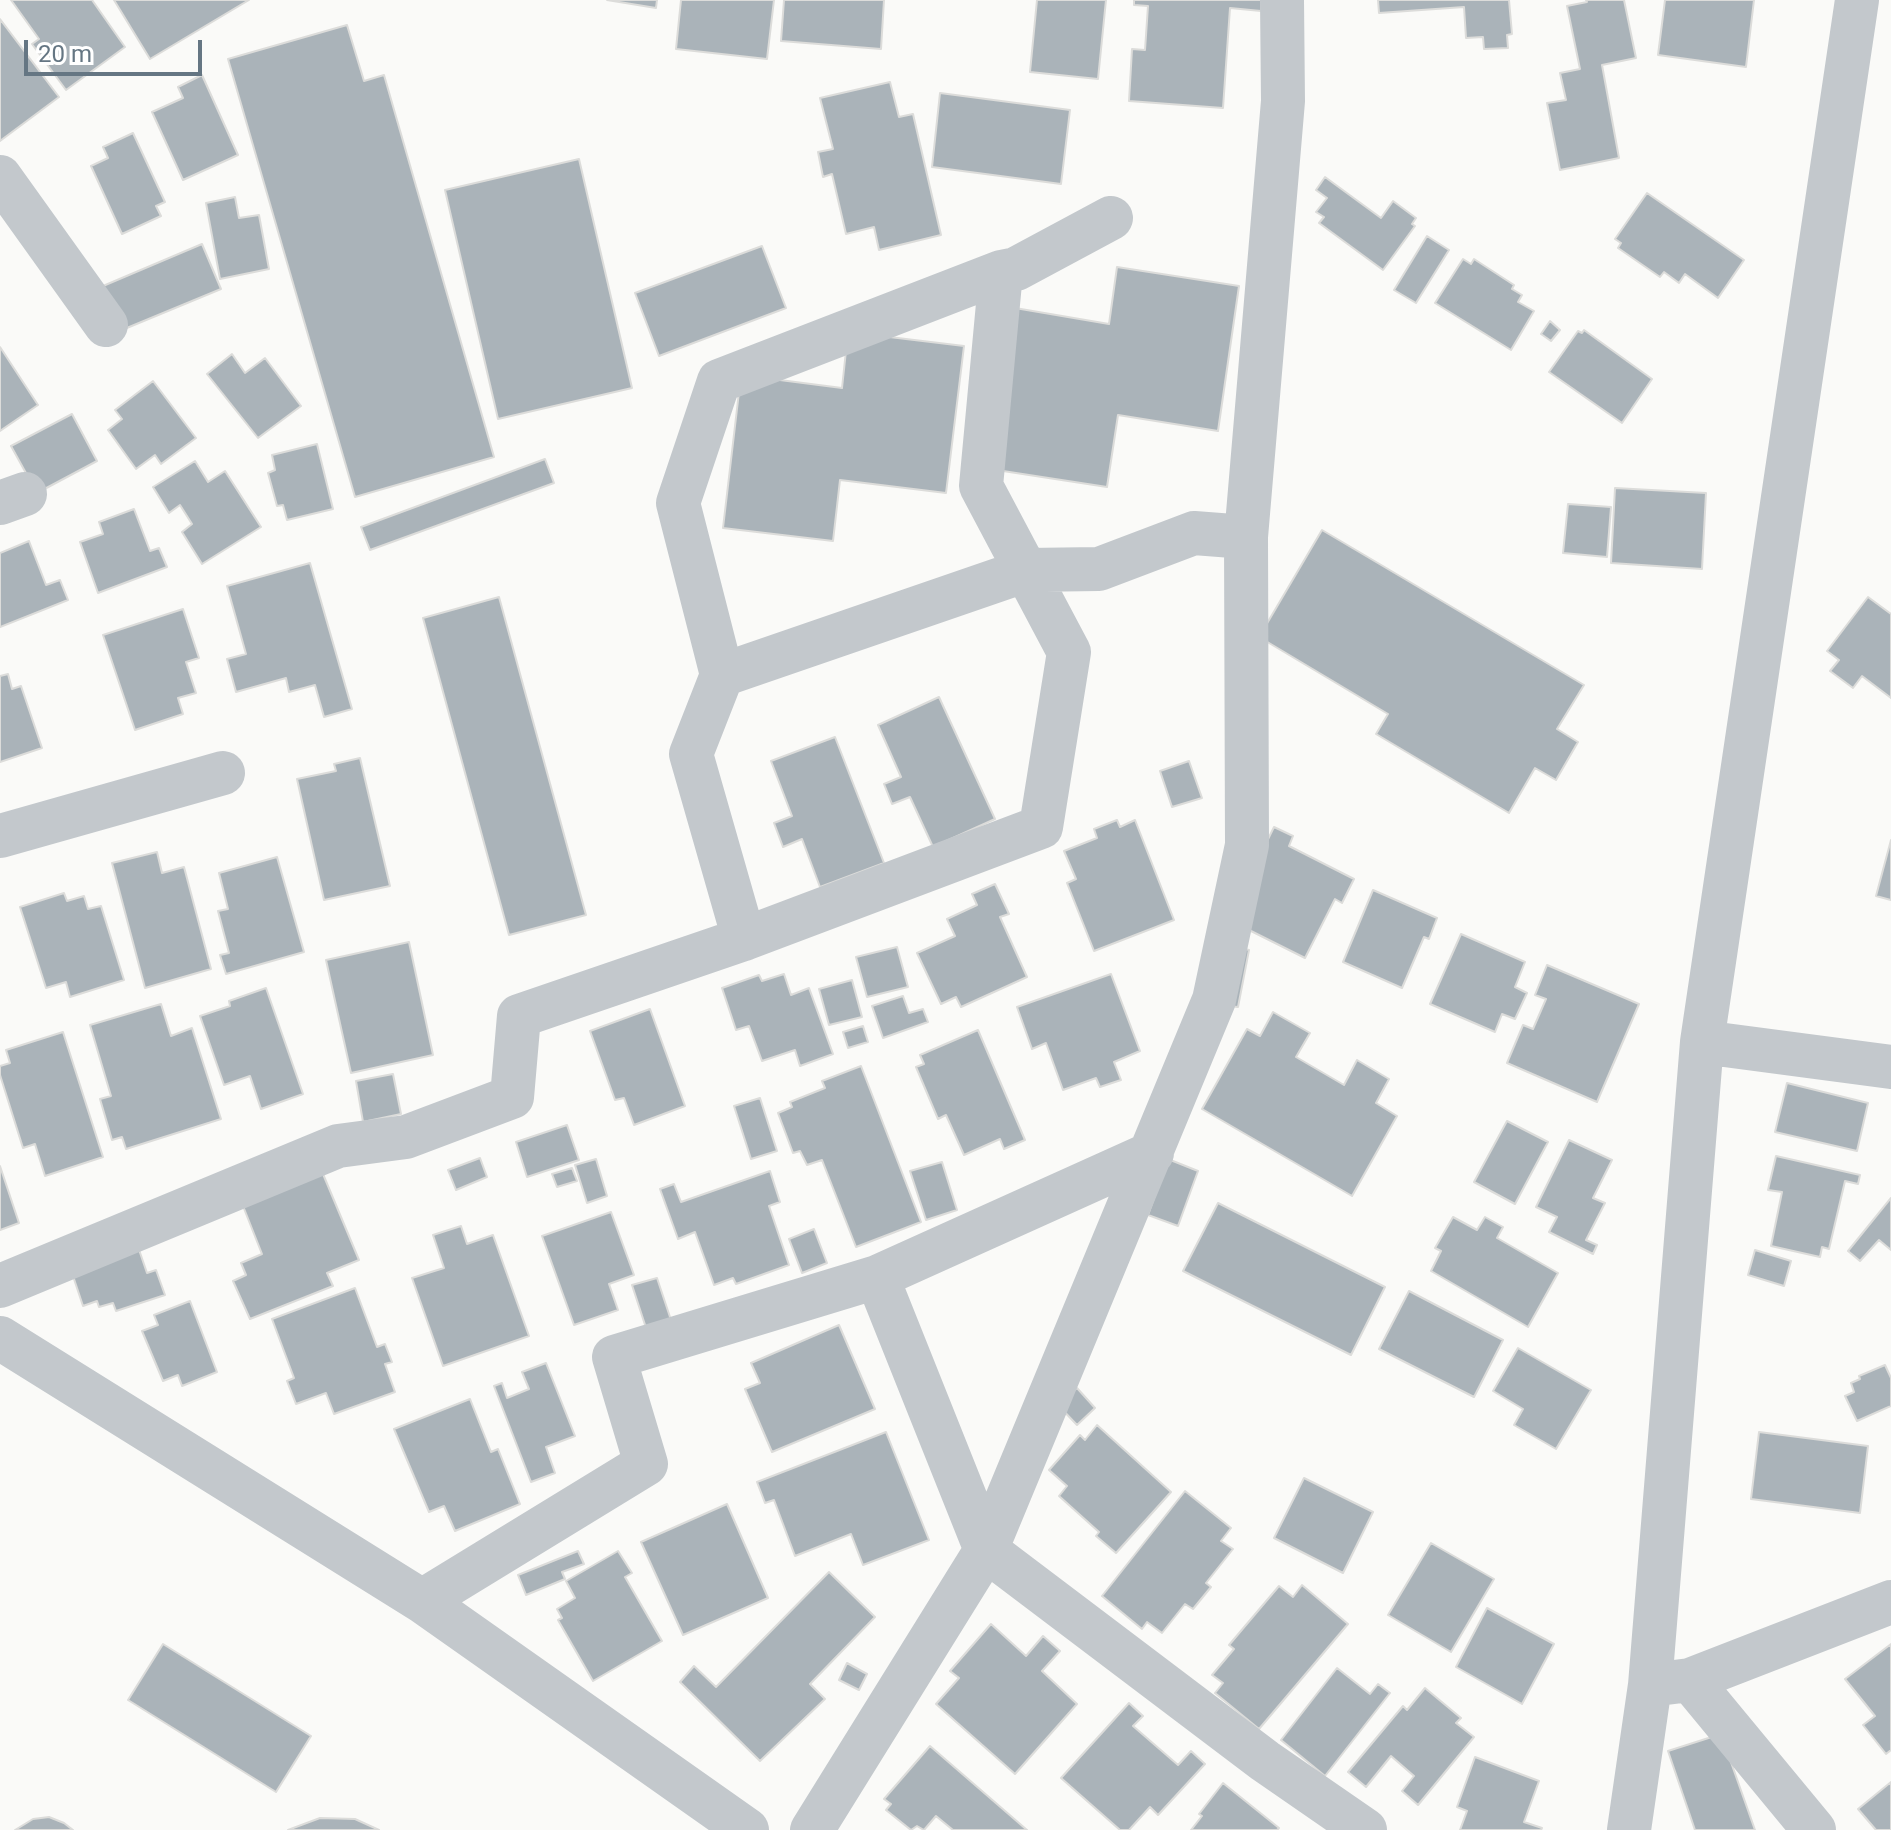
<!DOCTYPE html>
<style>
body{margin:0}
#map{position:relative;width:1891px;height:1830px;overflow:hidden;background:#fafaf8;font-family:Roboto,sans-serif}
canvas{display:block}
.scale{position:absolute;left:24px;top:40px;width:178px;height:36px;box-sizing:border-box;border:4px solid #657683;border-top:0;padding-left:10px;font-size:24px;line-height:28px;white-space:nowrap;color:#657683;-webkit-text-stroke:6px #fff;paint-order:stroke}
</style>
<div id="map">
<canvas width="1891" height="1830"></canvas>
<div class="scale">20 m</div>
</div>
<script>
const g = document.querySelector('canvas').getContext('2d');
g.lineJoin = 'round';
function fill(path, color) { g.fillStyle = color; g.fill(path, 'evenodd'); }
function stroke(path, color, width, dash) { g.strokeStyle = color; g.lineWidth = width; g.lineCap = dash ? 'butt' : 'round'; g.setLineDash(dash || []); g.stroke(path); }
const building = new Path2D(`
 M 11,0 L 92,0 L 125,47 L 66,90 L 32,44 L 39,39 Z
 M 114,0 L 249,0 L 150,59 Z
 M 607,0 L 657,0 L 656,8 Z
 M 681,0 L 774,0 L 767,59 L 676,49 Z
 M 784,0 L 884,0 L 881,49 L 781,41 Z
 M 1037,0 L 1106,0 L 1098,79 L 1030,72 Z
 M 1134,0 L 1261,0 L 1261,11 L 1230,8 L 1223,108 L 1129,101 L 1132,49 L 1145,50 L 1148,6 L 1134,5 Z
 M 1378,0 L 1509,0 L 1512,34 L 1507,35 L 1508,48 L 1484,49 L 1483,37 L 1466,38 L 1464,7 L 1379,13 Z
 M 1586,0 L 1624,0 L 1636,58 L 1602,65 L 1619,158 L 1560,170 L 1547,103 L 1566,100 L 1560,73 L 1580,69 L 1567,6 L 1587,2 Z
 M 1665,0 L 1754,0 L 1746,67 L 1658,55 Z
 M 0,19 L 59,97 L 0,141 Z
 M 347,25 L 364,81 L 384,75 L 494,457 L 355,497 L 228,59 Z
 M 202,75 L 238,155 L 183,180 L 152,112 L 183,98 L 178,87 Z
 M 890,82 L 899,117 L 913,114 L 941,235 L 879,250 L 874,227 L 846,234 L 832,174 L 823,177 L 818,152 L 833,149 L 820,98 Z
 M 940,93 L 1070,110 L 1061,184 L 932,167 Z
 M 133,133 L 165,202 L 156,206 L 161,216 L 122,234 L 91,166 L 108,158 L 103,147 Z
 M 579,159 L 632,388 L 498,419 L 445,190 Z
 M 1325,177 L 1381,218 L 1393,201 L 1416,218 L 1412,224 L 1415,226 L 1383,270 L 1319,223 L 1324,217 L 1316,212 L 1327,198 L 1316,190 Z
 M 1647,193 L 1744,260 L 1718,298 L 1685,274 L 1679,283 L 1664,272 L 1660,277 L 1618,248 L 1621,243 L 1615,239 Z
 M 235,197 L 239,218 L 259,215 L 269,269 L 220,279 L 206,203 Z
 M 1427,236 L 1449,250 L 1416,303 L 1394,290 Z
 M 202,244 L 221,289 L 122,330 L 103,286 Z
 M 762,246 L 786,308 L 659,356 L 635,293 Z
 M 1463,259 L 1471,264 L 1474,259 L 1514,285 L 1512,289 L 1522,295 L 1518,302 L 1534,311 L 1511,350 L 1435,303 Z
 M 1117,267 L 1239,286 L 1218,431 L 1118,415 L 1107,487 L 990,469 L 1015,308 L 1109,324 Z
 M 1550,321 L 1560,330 L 1551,341 L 1541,334 Z
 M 1584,330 L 1652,379 L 1622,423 L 1549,372 L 1578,331 L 1582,333 Z
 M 848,332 L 964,346 L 946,493 L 840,480 L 833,541 L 723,528 L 741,375 L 842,388 Z
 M 0,347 L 38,405 L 0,431 Z
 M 232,354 L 245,373 L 265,358 L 301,406 L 258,438 L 207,374 Z
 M 153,381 L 196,438 L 161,464 L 155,455 L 136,469 L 108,430 L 122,419 L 115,410 Z
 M 72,414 L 97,461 L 37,493 L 11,446 Z
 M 317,444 L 333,509 L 287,520 L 283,505 L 277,506 L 268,473 L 275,470 L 272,455 Z
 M 545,459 L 554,483 L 370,550 L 361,527 Z
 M 195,461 L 208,482 L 225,471 L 261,527 L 202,564 L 182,532 L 192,524 L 180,505 L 169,513 L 153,487 Z
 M 1615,488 L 1706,493 L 1702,569 L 1611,563 Z
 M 1568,504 L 1611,507 L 1607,557 L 1563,553 Z
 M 134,509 L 150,551 L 159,548 L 167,567 L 98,593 L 80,542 L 103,534 L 99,522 Z
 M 1322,530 L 1584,685 L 1557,729 L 1578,742 L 1556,780 L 1535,768 L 1509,813 L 1376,734 L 1388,714 L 1259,637 Z
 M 29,541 L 46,585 L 60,580 L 68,600 L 0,627 L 0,553 Z
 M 310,563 L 352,709 L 324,717 L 315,685 L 289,692 L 286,678 L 236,692 L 227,659 L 246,654 L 227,586 Z
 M 499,597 L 586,915 L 509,935 L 423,618 Z
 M 1868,597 L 1891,614 L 1891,698 L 1862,676 L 1853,688 L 1830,671 L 1839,660 L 1827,651 Z
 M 183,609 L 199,658 L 186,662 L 196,693 L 178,698 L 183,714 L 135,730 L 103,635 Z
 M 8,674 L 12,689 L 21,686 L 42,748 L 0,762 L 0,676 Z
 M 939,697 L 995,819 L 933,847 L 910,797 L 892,804 L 884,784 L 901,777 L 878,725 Z
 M 835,737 L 884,863 L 820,887 L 802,839 L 783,847 L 774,823 L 792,816 L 771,761 Z
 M 360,758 L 390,886 L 324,900 L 297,779 L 336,771 L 334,764 Z
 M 1189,761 L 1202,798 L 1172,807 L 1160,771 Z
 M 1117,820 L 1120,827 L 1135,820 L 1174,920 L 1094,951 L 1067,883 L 1076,879 L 1064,851 L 1097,838 L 1094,829 Z
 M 1274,827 L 1293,836 L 1289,846 L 1354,879 L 1342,903 L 1335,899 L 1305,958 L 1247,929 L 1246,884 Z
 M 1891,840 L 1891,900 L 1876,896 Z
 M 157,852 L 162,873 L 184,867 L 211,969 L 145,988 L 112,863 Z
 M 277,857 L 304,952 L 226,974 L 220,955 L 229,953 L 218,911 L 228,909 L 219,873 Z
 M 995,884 L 1009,914 L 1000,917 L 1027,977 L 961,1007 L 956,997 L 941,1004 L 917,953 L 955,936 L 947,919 L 977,905 L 972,894 Z
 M 1373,890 L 1437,918 L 1429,939 L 1424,937 L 1402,988 L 1343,962 Z
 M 64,893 L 67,901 L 84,896 L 88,909 L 101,906 L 124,980 L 70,997 L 66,982 L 46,988 L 20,907 Z
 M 1461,934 L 1525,962 L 1515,987 L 1527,993 L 1515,1019 L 1502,1014 L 1495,1032 L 1430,1004 Z
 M 409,942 L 433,1055 L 351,1073 L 326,960 Z
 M 897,947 L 908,987 L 867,997 L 856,957 Z
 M 1241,948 L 1249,950 L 1238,1007 L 1229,1006 Z
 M 1547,965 L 1639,1004 L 1597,1102 L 1507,1063 L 1523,1025 L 1533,1029 L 1546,999 L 1535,995 Z
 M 784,974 L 791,995 L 809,988 L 833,1054 L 800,1066 L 795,1050 L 762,1061 L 749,1026 L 736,1030 L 722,988 L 759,975 L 762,981 Z
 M 1111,974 L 1140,1051 L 1114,1062 L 1121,1080 L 1100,1087 L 1096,1078 L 1063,1090 L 1046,1043 L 1032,1049 L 1017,1007 Z
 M 852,980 L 862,1017 L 829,1025 L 819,989 Z
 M 266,988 L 303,1094 L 261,1109 L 250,1076 L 224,1085 L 200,1016 L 230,1006 L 229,1001 Z
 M 903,996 L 909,1013 L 923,1009 L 928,1022 L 883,1038 L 872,1006 Z
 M 161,1004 L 171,1036 L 192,1028 L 221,1119 L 126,1149 L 122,1137 L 112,1140 L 100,1099 L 111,1096 L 90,1025 Z
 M 650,1009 L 685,1106 L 634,1125 L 624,1098 L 615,1100 L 590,1031 Z
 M 1273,1012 L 1310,1033 L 1296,1057 L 1344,1085 L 1357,1060 L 1389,1079 L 1376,1103 L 1397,1116 L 1352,1196 L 1202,1109 L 1247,1029 L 1260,1036 Z
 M 863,1026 L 868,1042 L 848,1048 L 843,1032 Z
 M 978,1030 L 1025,1140 L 1004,1149 L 1000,1139 L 964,1155 L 946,1115 L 938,1119 L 916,1067 L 924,1064 L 920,1055 Z
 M 63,1032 L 103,1157 L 45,1176 L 35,1144 L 23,1148 L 0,1075 L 0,1066 L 10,1063 L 6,1050 Z
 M 861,1066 L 921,1222 L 856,1247 L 822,1160 L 807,1165 L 800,1151 L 793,1153 L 778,1113 L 792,1107 L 790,1102 L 825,1088 L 822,1081 Z
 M 393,1074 L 401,1114 L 363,1122 L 356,1081 Z
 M 1787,1083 L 1868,1103 L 1857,1151 L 1775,1132 Z
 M 760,1098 L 777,1151 L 751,1159 L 734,1106 Z
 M 1507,1121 L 1548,1142 L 1515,1204 L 1474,1182 Z
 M 567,1125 L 579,1160 L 527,1177 L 516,1142 Z
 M 1569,1140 L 1612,1160 L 1593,1198 L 1605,1203 L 1586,1240 L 1597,1245 L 1593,1254 L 1549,1232 L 1557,1217 L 1536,1207 Z
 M 1776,1156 L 1860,1175 L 1858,1184 L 1845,1181 L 1829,1249 L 1822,1247 L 1820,1257 L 1771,1246 L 1782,1192 L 1768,1190 Z
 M 480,1158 L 487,1177 L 456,1190 L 448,1170 Z
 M 596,1159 L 607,1196 L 587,1203 L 575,1165 Z
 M 1168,1159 L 1198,1171 L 1178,1226 L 1148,1215 Z
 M 942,1162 L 957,1210 L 926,1220 L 910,1171 Z
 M 0,1166 L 19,1223 L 0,1230 Z
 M 572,1168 L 577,1181 L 557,1187 L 552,1174 Z
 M 770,1171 L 780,1202 L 769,1206 L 789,1265 L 736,1284 L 733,1278 L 714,1285 L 695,1232 L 678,1239 L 660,1189 L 674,1184 L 681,1202 Z
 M 323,1174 L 359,1260 L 327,1273 L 333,1286 L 250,1319 L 233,1281 L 246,1275 L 241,1263 L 262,1254 L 243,1206 Z
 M 1891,1198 L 1891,1250 L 1879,1240 L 1860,1261 L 1848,1251 Z
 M 1218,1203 L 1385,1287 L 1351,1355 L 1183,1271 Z
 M 611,1212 L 634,1275 L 609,1284 L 618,1310 L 574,1325 L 542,1236 Z
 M 1453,1217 L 1477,1230 L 1485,1217 L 1503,1227 L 1497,1238 L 1558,1273 L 1528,1327 L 1431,1271 L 1441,1251 L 1435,1248 Z
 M 461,1226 L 467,1244 L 493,1235 L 529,1336 L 443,1366 L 412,1278 L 444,1268 L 433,1235 Z
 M 814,1229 L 827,1263 L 802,1273 L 789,1239 Z
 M 135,1238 L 147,1273 L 156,1270 L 165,1295 L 116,1311 L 113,1303 L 99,1307 L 97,1301 L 83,1306 L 68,1261 Z
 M 1755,1250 L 1791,1261 L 1784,1286 L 1748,1275 Z
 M 657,1278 L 673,1326 L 648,1334 L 632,1285 Z
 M 355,1288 L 377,1347 L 385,1344 L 392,1362 L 385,1364 L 395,1392 L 334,1414 L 326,1393 L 296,1404 L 287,1381 L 294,1378 L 272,1319 Z
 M 1409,1291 L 1503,1340 L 1474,1397 L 1379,1349 Z
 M 190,1301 L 217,1372 L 182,1386 L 178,1375 L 163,1381 L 142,1331 L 158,1325 L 154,1315 Z
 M 839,1325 L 875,1409 L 772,1452 L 745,1389 L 760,1383 L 751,1363 Z
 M 1518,1348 L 1591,1390 L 1556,1449 L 1514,1425 L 1523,1409 L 1493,1391 Z
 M 546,1363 L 575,1436 L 546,1447 L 555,1473 L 531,1482 L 494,1386 L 502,1383 L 507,1398 L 529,1389 L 522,1372 Z
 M 1885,1365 L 1891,1378 L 1891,1406 L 1857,1421 L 1845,1396 L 1854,1392 L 1851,1383 L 1860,1379 L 1859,1376 Z
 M 1077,1388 L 1095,1408 L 1077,1425 L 1058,1405 Z
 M 470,1399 L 491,1452 L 498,1449 L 520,1504 L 455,1531 L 444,1506 L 429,1512 L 394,1429 Z
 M 1097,1425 L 1171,1492 L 1116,1553 L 1096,1536 L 1099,1532 L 1059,1496 L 1067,1486 L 1049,1470 L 1080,1435 L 1085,1440 Z
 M 886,1432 L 929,1540 L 863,1565 L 851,1534 L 795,1556 L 774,1500 L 765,1503 L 757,1482 Z
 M 1759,1432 L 1868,1446 L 1860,1513 L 1751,1499 Z
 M 1304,1478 L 1373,1512 L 1343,1573 L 1274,1538 Z
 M 1185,1491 L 1231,1528 L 1221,1541 L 1233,1549 L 1206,1583 L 1211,1587 L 1193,1609 L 1185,1604 L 1162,1633 L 1147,1622 L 1142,1629 L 1102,1596 Z
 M 727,1504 L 768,1598 L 683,1635 L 641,1542 Z
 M 1431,1543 L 1494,1579 L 1451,1652 L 1388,1615 Z
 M 578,1551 L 584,1564 L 562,1572 L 565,1579 L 526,1595 L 518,1575 Z
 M 618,1551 L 632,1573 L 625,1577 L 662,1641 L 593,1681 L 558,1620 L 562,1618 L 557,1609 L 575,1598 L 566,1581 Z
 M 829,1572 L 875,1617 L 810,1684 L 825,1699 L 760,1761 L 680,1682 L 694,1666 L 716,1687 Z
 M 1302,1585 L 1348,1624 L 1259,1729 L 1215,1693 L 1223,1683 L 1212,1675 L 1234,1649 L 1229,1645 L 1279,1586 L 1293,1597 Z
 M 1487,1608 L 1554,1644 L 1522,1704 L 1456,1667 Z
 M 991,1624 L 1026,1656 L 1043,1636 L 1060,1651 L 1042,1671 L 1077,1704 L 1015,1774 L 936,1704 L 959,1678 L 950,1671 Z
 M 163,1644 L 311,1736 L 276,1792 L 128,1700 Z
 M 1891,1644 L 1891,1750 L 1886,1754 L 1863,1725 L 1875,1716 L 1845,1679 Z
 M 847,1663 L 867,1674 L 859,1690 L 839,1680 Z
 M 1337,1668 L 1370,1694 L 1378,1684 L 1390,1693 L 1325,1776 L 1281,1740 Z
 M 1425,1688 L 1461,1718 L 1456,1723 L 1474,1737 L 1418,1805 L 1402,1791 L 1414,1776 L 1391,1756 L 1366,1787 L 1348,1772 L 1403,1706 L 1407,1710 Z
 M 1129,1703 L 1143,1716 L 1133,1726 L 1178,1765 L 1191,1751 L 1205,1764 L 1158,1815 L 1150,1807 L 1129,1830 L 1120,1830 L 1061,1778 Z
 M 1721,1734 L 1755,1830 L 1695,1830 L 1668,1751 Z
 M 930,1746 L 1027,1830 L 953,1830 L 936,1816 L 924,1830 L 917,1826 L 911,1830 L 886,1810 L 891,1804 L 884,1799 Z
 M 1475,1757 L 1539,1781 L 1524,1822 L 1542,1828 L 1541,1830 L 1460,1830 L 1467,1811 L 1457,1807 Z
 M 1891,1782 L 1891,1830 L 1876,1830 L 1858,1809 Z
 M 1223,1783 L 1279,1828 L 1277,1830 L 1191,1830 L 1202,1816 L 1199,1814 Z
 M 49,1817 L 64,1823 L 73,1830 L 15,1830 L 33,1819 Z
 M 320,1818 L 355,1819 L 379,1830 L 288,1830 Z`);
const minor = new Path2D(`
 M 0,177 L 106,325
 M 0,503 L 25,494
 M 722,675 L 1027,570 L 1099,569 L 1194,533 L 1246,537
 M 0,836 L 223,773
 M 744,939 L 691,754 L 722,675 L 678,503 L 719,381 L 1001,272 L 1016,269 L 1111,218
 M 1702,1042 L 1891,1067
 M 877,1277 L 986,1550 L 1265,1761 L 1365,1830
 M 0,1286 L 338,1146 L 406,1137 L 512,1097 L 519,1016 L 744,939 L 1041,827 L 1069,652 L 981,486 L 1001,272
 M 0,1338 L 422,1601 L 747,1830
 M 422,1601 L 646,1464 L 614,1357 L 877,1277 L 1152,1153
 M 1690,1680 L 1814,1830
 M 1650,1685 L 1690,1680 L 1891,1602
 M 812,1830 L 986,1550 L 1214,1000 L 1247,845 L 1246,537 L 1283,101 L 1282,0
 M 1629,1830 L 1650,1685 L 1702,1042 L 1857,0`);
fill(building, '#aab3b9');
stroke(building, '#dcdcda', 2);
stroke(minor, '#c3c8cc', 44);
</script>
